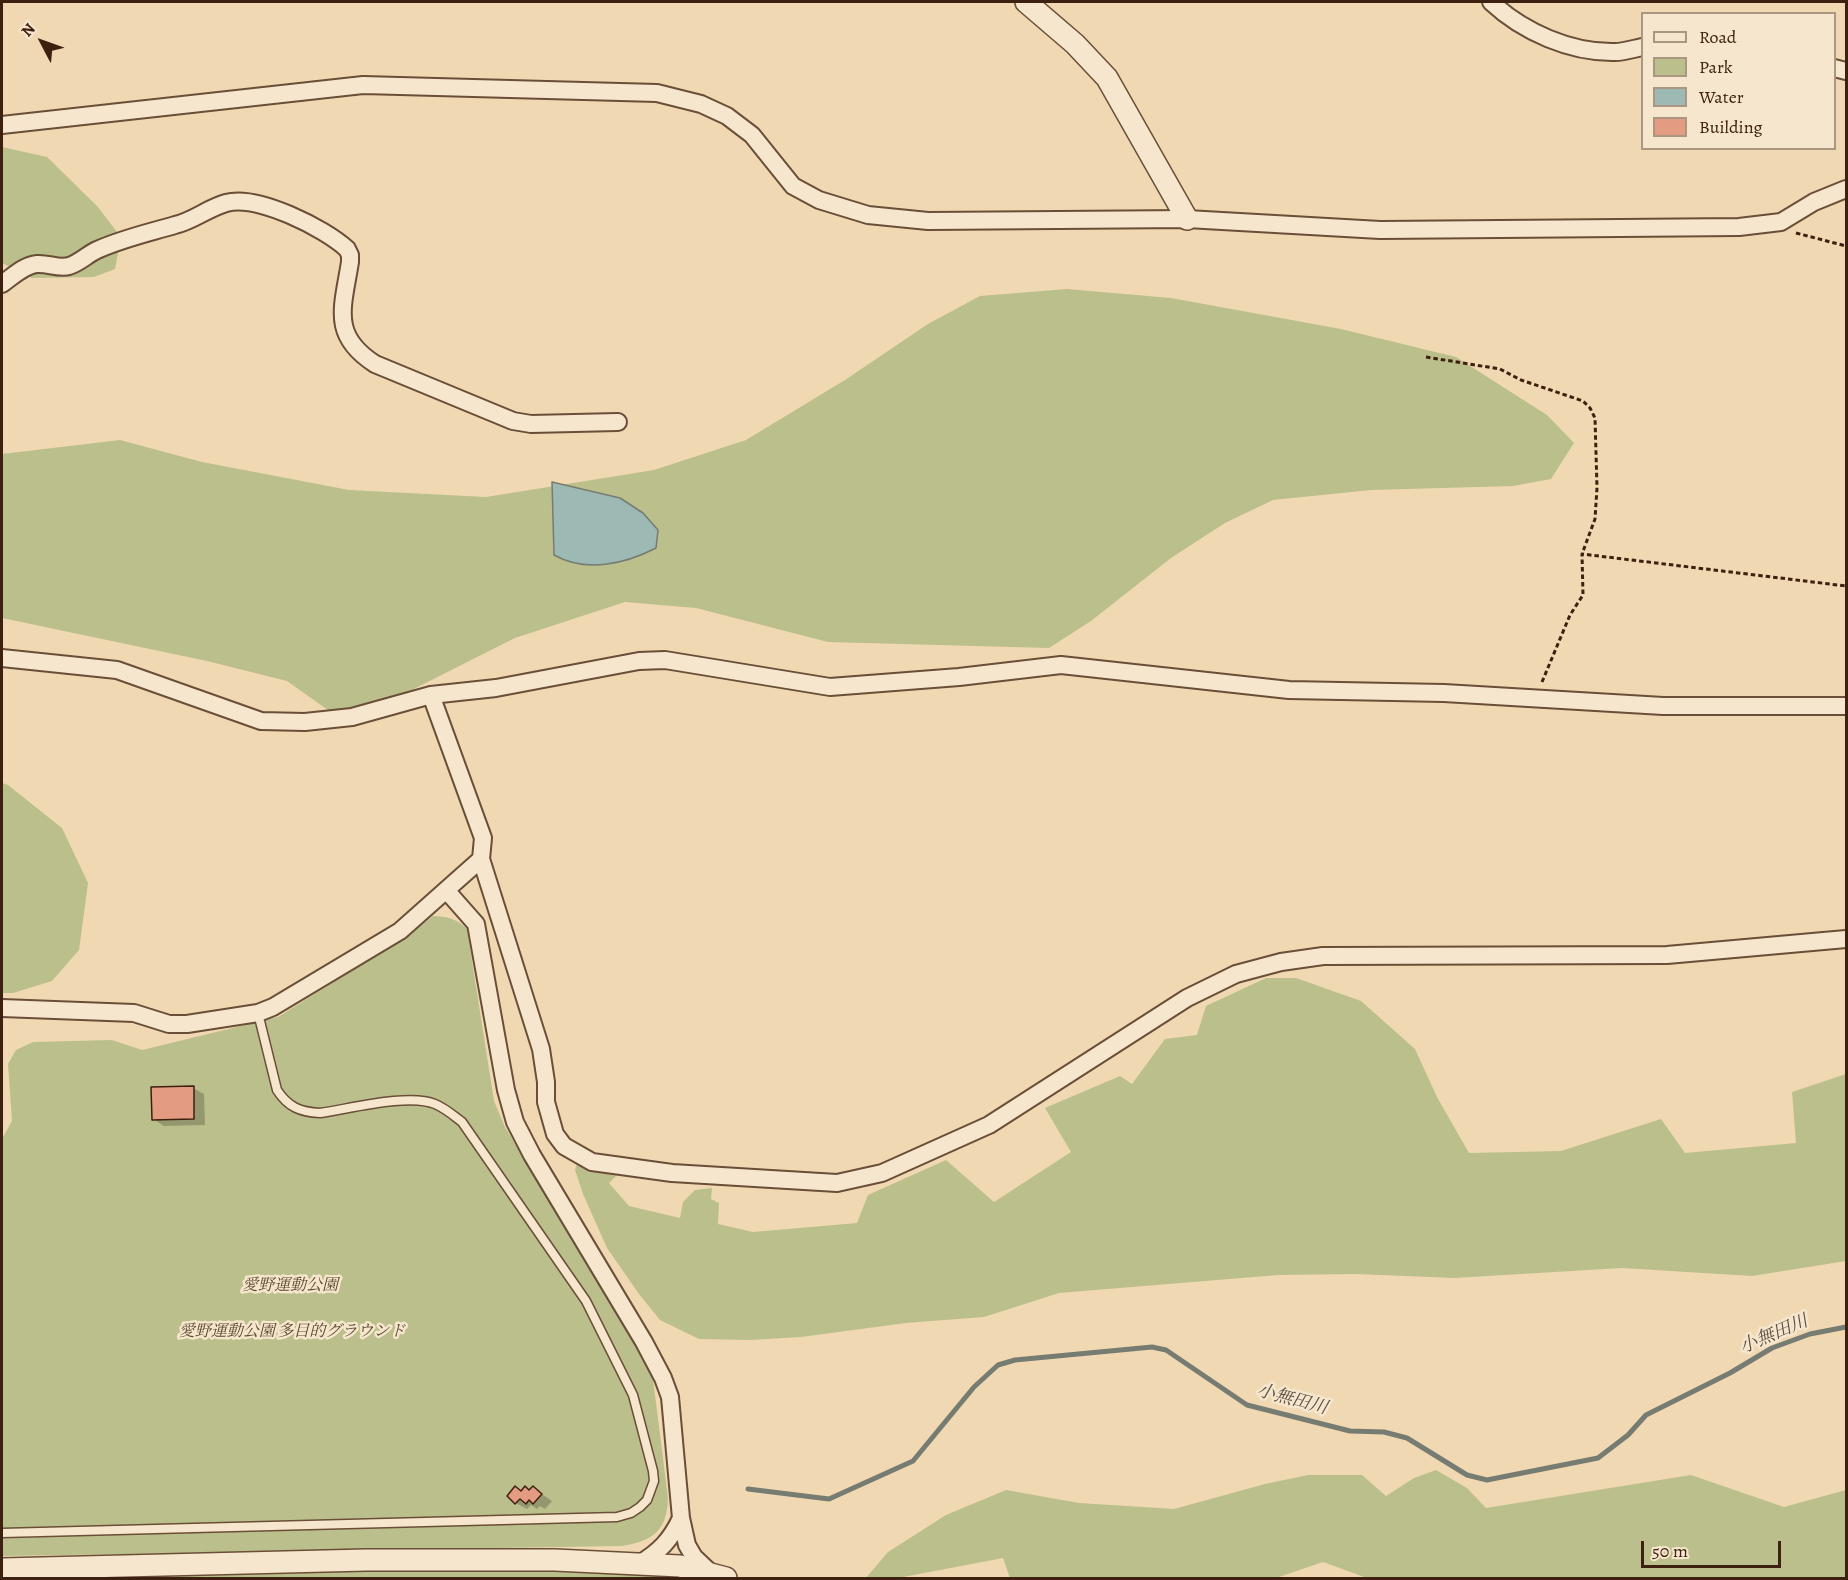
<!DOCTYPE html>
<meta charset="utf-8">
<style>
body{margin:0}
#map{position:relative;width:1848px;height:1580px;overflow:hidden;background:#f0d9b2;font-family:Alegreya,serif}
canvas{display:block}
.frame{position:absolute;inset:0;border:3px solid #3d200f;pointer-events:none}
.legend{position:absolute;left:1641px;top:12px;width:195px;height:138px;box-sizing:border-box;background:#f5e6cd;border:2px solid #ab9781;margin:0;padding:8px 10px;list-style:none;font-size:18px;color:#3d200f}
.legend li{display:flex;align-items:center;gap:12px;height:30px}
.legend b{width:30px;border:2px solid #ab9781}
.north{position:absolute;left:12px;top:12px;width:60px;height:60px;-webkit-text-stroke:4px #f5e6cd;paint-order:stroke;rotate:311deg;font-size:16px;font-weight:700;line-height:24px;text-align:center;color:#3d200f}
.north::after{content:'';display:block;margin:auto;width:21px;height:27px;background:#3d200f;clip-path:polygon(50% 0,100% 100%,50% 72%,0 100%)}
.scale{position:absolute;left:1641px;top:1541px;width:140px;height:27px;box-sizing:border-box;border:3px solid #3d200f;border-top:0;padding-left:8px;font-size:18px;line-height:21px;white-space:nowrap;color:#3d200f;-webkit-text-stroke:4px #f5e6cd;paint-order:stroke}
</style>
<div id="map">
<canvas width="1848" height="1580"></canvas>
<div class="frame"></div>
<ul class="legend">
<li><b style="height:8px;background:#f5e6cd"></b>Road</li>
<li><b style="height:16px;background:#bbbf8b"></b>Park</li>
<li><b style="height:16px;background:#9db9b4"></b>Water</li>
<li><b style="height:16px;background:#e39c81"></b>Building</li>
</ul>
<div class="north">N</div>
<div class="scale">50 m</div>
</div>
<script>
const g = document.querySelector('canvas').getContext('2d');
g.lineJoin = 'round';
function fill(path, color) { g.fillStyle = color; g.fill(path, 'evenodd'); }
function stroke(path, color, width, dash) { g.strokeStyle = color; g.lineWidth = width; g.lineCap = dash ? 'butt' : 'round'; g.setLineDash(dash || []); g.stroke(path); }
function drawText(font, color, halo, rows, align = 'center') {
  g.font = font + ' Alegreya,"Noto Serif JP",serif'; g.lineWidth = 5; g.setLineDash([]); g.textBaseline = 'middle'; g.strokeStyle = halo; g.fillStyle = color; for (const [text, x, y, turn = 0] of rows) {
    g.save(); g.translate(x, y); g.rotate((+turn || 0) * Math.PI / 180); g.textAlign = isNaN(turn) ? turn : align; if (halo) g.strokeText(text, 0, 0); g.fillText(text, 0, 0); g.restore();
  }
}
const green = new Path2D(`
 M 2,147 L 47,157 L 97,206 L 121,237 L 115,269 L 94,277 L 32,278 L 2,263 Z
 M 1067,289 L 1171,298 L 1341,329 L 1456,357 L 1547,415 L 1574,443 L 1551,479 L 1513,486 L 1371,490 L 1273,500 L 1225,523 L 1171,558 L 1091,621 L 1049,648 L 828,642 L 696,608 L 625,602 L 515,638 L 382,705 L 335,715 L 287,681 L 207,661 L 2,618 L 2,454 L 120,440 L 202,462 L 349,490 L 486,497 L 654,470 L 746,440 L 845,380 L 928,324 L 980,296 Z
 M 2,783 L 8,785 L 62,828 L 88,883 L 79,950 L 52,981 L 13,993 L 2,993 Z
 M 433,916 C 447,916 457,919 467,929 L 494,1101 L 505,1127 L 634,1342 L 653,1379 L 668,1498 C 667,1531 653,1541 622,1546 L 2,1556 L 2,1139 L 12,1121 L 8,1064 L 16,1050 L 33,1042 L 112,1040 L 142,1050 L 278,1017 L 412,933 Z
 M 1266,978 L 1296,978 L 1361,1001 L 1415,1049 L 1437,1097 L 1469,1153 L 1561,1151 L 1661,1119 L 1685,1153 L 1796,1143 L 1792,1092 L 1846,1074 L 1846,1261 L 1752,1276 L 1622,1268 L 1454,1278 L 1356,1274 L 1278,1275 L 1059,1293 L 984,1317 L 906,1323 L 801,1337 L 750,1340 L 699,1339 L 660,1320 L 639,1294 L 607,1248 L 583,1194 L 575,1170 L 578,1161 L 619,1173 L 609,1183 L 629,1206 L 680,1218 L 683,1202 L 695,1190 L 712,1188 L 711,1199 L 719,1203 L 718,1224 L 753,1232 L 857,1223 L 868,1195 L 946,1160 L 994,1202 L 1071,1152 L 1045,1108 L 1120,1076 L 1132,1084 L 1165,1039 L 1197,1035 L 1206,1006 Z
 M 1436,1470 L 1467,1488 L 1486,1508 L 1691,1475 L 1784,1507 L 1846,1490 L 1846,1578 L 1367,1578 L 1323,1562 L 1276,1578 L 1010,1578 L 1003,1558 L 898,1578 L 866,1578 L 888,1552 L 946,1515 L 1006,1490 L 1079,1503 L 1174,1509 L 1265,1484 L 1308,1475 L 1362,1475 L 1386,1496 L 1414,1478 Z
 M 578,1567 L 648,1570 L 686,1578 L 2,1578 L 2,1576 Z`);
const water = new Path2D(`
 M 552,482 L 620,498 L 643,513 L 658,530 L 656,548 C 625,564 586,573 554,555 Z`);
const shadow = new Path2D(`
 M 193,1088 L 204,1094 L 205,1125 L 164,1126 L 153,1119 Z
 M 533,1488 L 552,1501 L 545,1509 L 540,1506 L 537,1509 L 531,1505 L 527,1509 L 516,1503 L 522,1492 L 530,1491 Z`);
const stream = new Path2D(`
 M 748,1489 L 829,1499 L 913,1461 L 974,1387 L 998,1365 L 1015,1360 L 1152,1347 L 1166,1350 L 1247,1405 L 1350,1431 L 1384,1432 L 1407,1438 L 1467,1475 L 1487,1480 L 1598,1458 L 1628,1435 L 1646,1415 L 1730,1373 L 1772,1348 L 1810,1334 L 1846,1327`);
const building = new Path2D(`
 M 194,1086 L 194,1119 L 152,1120 L 151,1087 Z
 M 515,1486 L 521,1491 L 525,1486 L 529,1490 L 533,1486 L 542,1494 L 533,1504 L 529,1500 L 526,1504 L 520,1499 L 515,1504 L 507,1496 Z`);
const path = new Path2D(`
 M 1796,233 L 1846,246
 M 1426,357 L 1500,369 L 1521,380 L 1583,401 L 1590,408 L 1595,418 L 1597,488 L 1595,519 L 1582,554
 M 1542,682 L 1570,615 L 1583,595 L 1582,554 L 1846,586`);
const service = new Path2D(`
 M 2,1533 L 617,1517 L 631,1513 L 640,1507 L 647,1500 L 654,1481 L 653,1471 L 633,1395 L 586,1301 L 462,1122 C 454,1116 445,1108 435,1104 C 409,1093 349,1109 320,1113 C 300,1112 288,1107 277,1090 L 258,1013`);
const minor = new Path2D(`
 M 1491,2 C 1523,32 1571,53 1615,52 C 1624,52 1633,49 1642,47
 M 1834,68 L 1846,71
 M 2,125 L 363,85 L 657,93 L 701,104 L 727,116 L 752,135 L 793,186 L 819,200 L 868,215 L 928,221 L 1187,219 L 1380,230 L 1739,227 L 1781,222 L 1814,202 L 1846,189
 M 2,284 C 12,277 24,265 37,264 C 48,263 58,269 69,266 C 79,263 88,254 97,250 C 124,238 148,233 175,225 C 193,221 208,208 226,203 C 257,194 324,228 347,249 L 350,255 L 350,262 C 343,307 330,335 375,364 L 513,421 L 531,424 L 618,422
 M 2,658 L 117,670 L 261,721 L 305,722 L 352,717 L 431,695 L 496,688 L 639,661 L 665,660 L 830,687 L 959,677 L 1061,665 L 1289,690 L 1444,693 L 1663,706 L 1846,706
 M 431,695 L 483,838 L 481,859 L 541,1049 L 546,1082 L 546,1102 L 555,1134 L 564,1146 L 592,1162 L 672,1173 L 837,1183 L 882,1173 L 989,1125 L 1187,998 L 1236,974 L 1281,962 L 1323,956 L 1667,955 L 1846,939
 M 446,890 L 476,924 L 506,1090 L 515,1122 L 532,1155 L 644,1342 L 663,1378 L 670,1397 L 681,1518 L 687,1545 L 694,1557 L 713,1575
 M 2,1008 L 134,1013 L 169,1024 L 187,1024 L 258,1013 L 273,1007 L 400,931 L 481,859
 M 639,1564 C 659,1552 671,1540 681,1518`);
const tertiary = new Path2D(`
 M 1026,2 L 1075,44 L 1107,78 L 1187,219
 M 2,1569 L 366,1560 L 555,1560 L 680,1566 L 726,1578`);
const parkNames = [
 ["愛野運動公園",290,1286],
 ["愛野運動公園 多目的グラウンド",292,1332]
];
const waterNames = [
 ["小無田川",1774,1335,-23],
 ["小無田川",1292,1400,15]
];
fill(green, '#bbbf8b');
fill(water, '#9db9b4');
stroke(water, '#777c72', 1.5);
fill(shadow, '#0003');
stroke(stream, '#777c72', 5);
fill(building, '#e39c81');
stroke(building, '#3d200f', 1.5);
stroke(service, '#6a4e38', 11);
stroke(minor, '#6a4e38', 20);
stroke(tertiary, '#6a4e38', 24);
stroke(path, '#3d200f', 3, [4.5, 3]);
stroke(service, '#f5e6cd', 8);
stroke(minor, '#f5e6cd', 16);
stroke(tertiary, '#f5e6cd', 21);
drawText('italic 16px', '#5c482e', '#f5e6cd', parkNames);
drawText('italic 18px', '#5a4e41', '#f5e6cd', waterNames);
</script>
